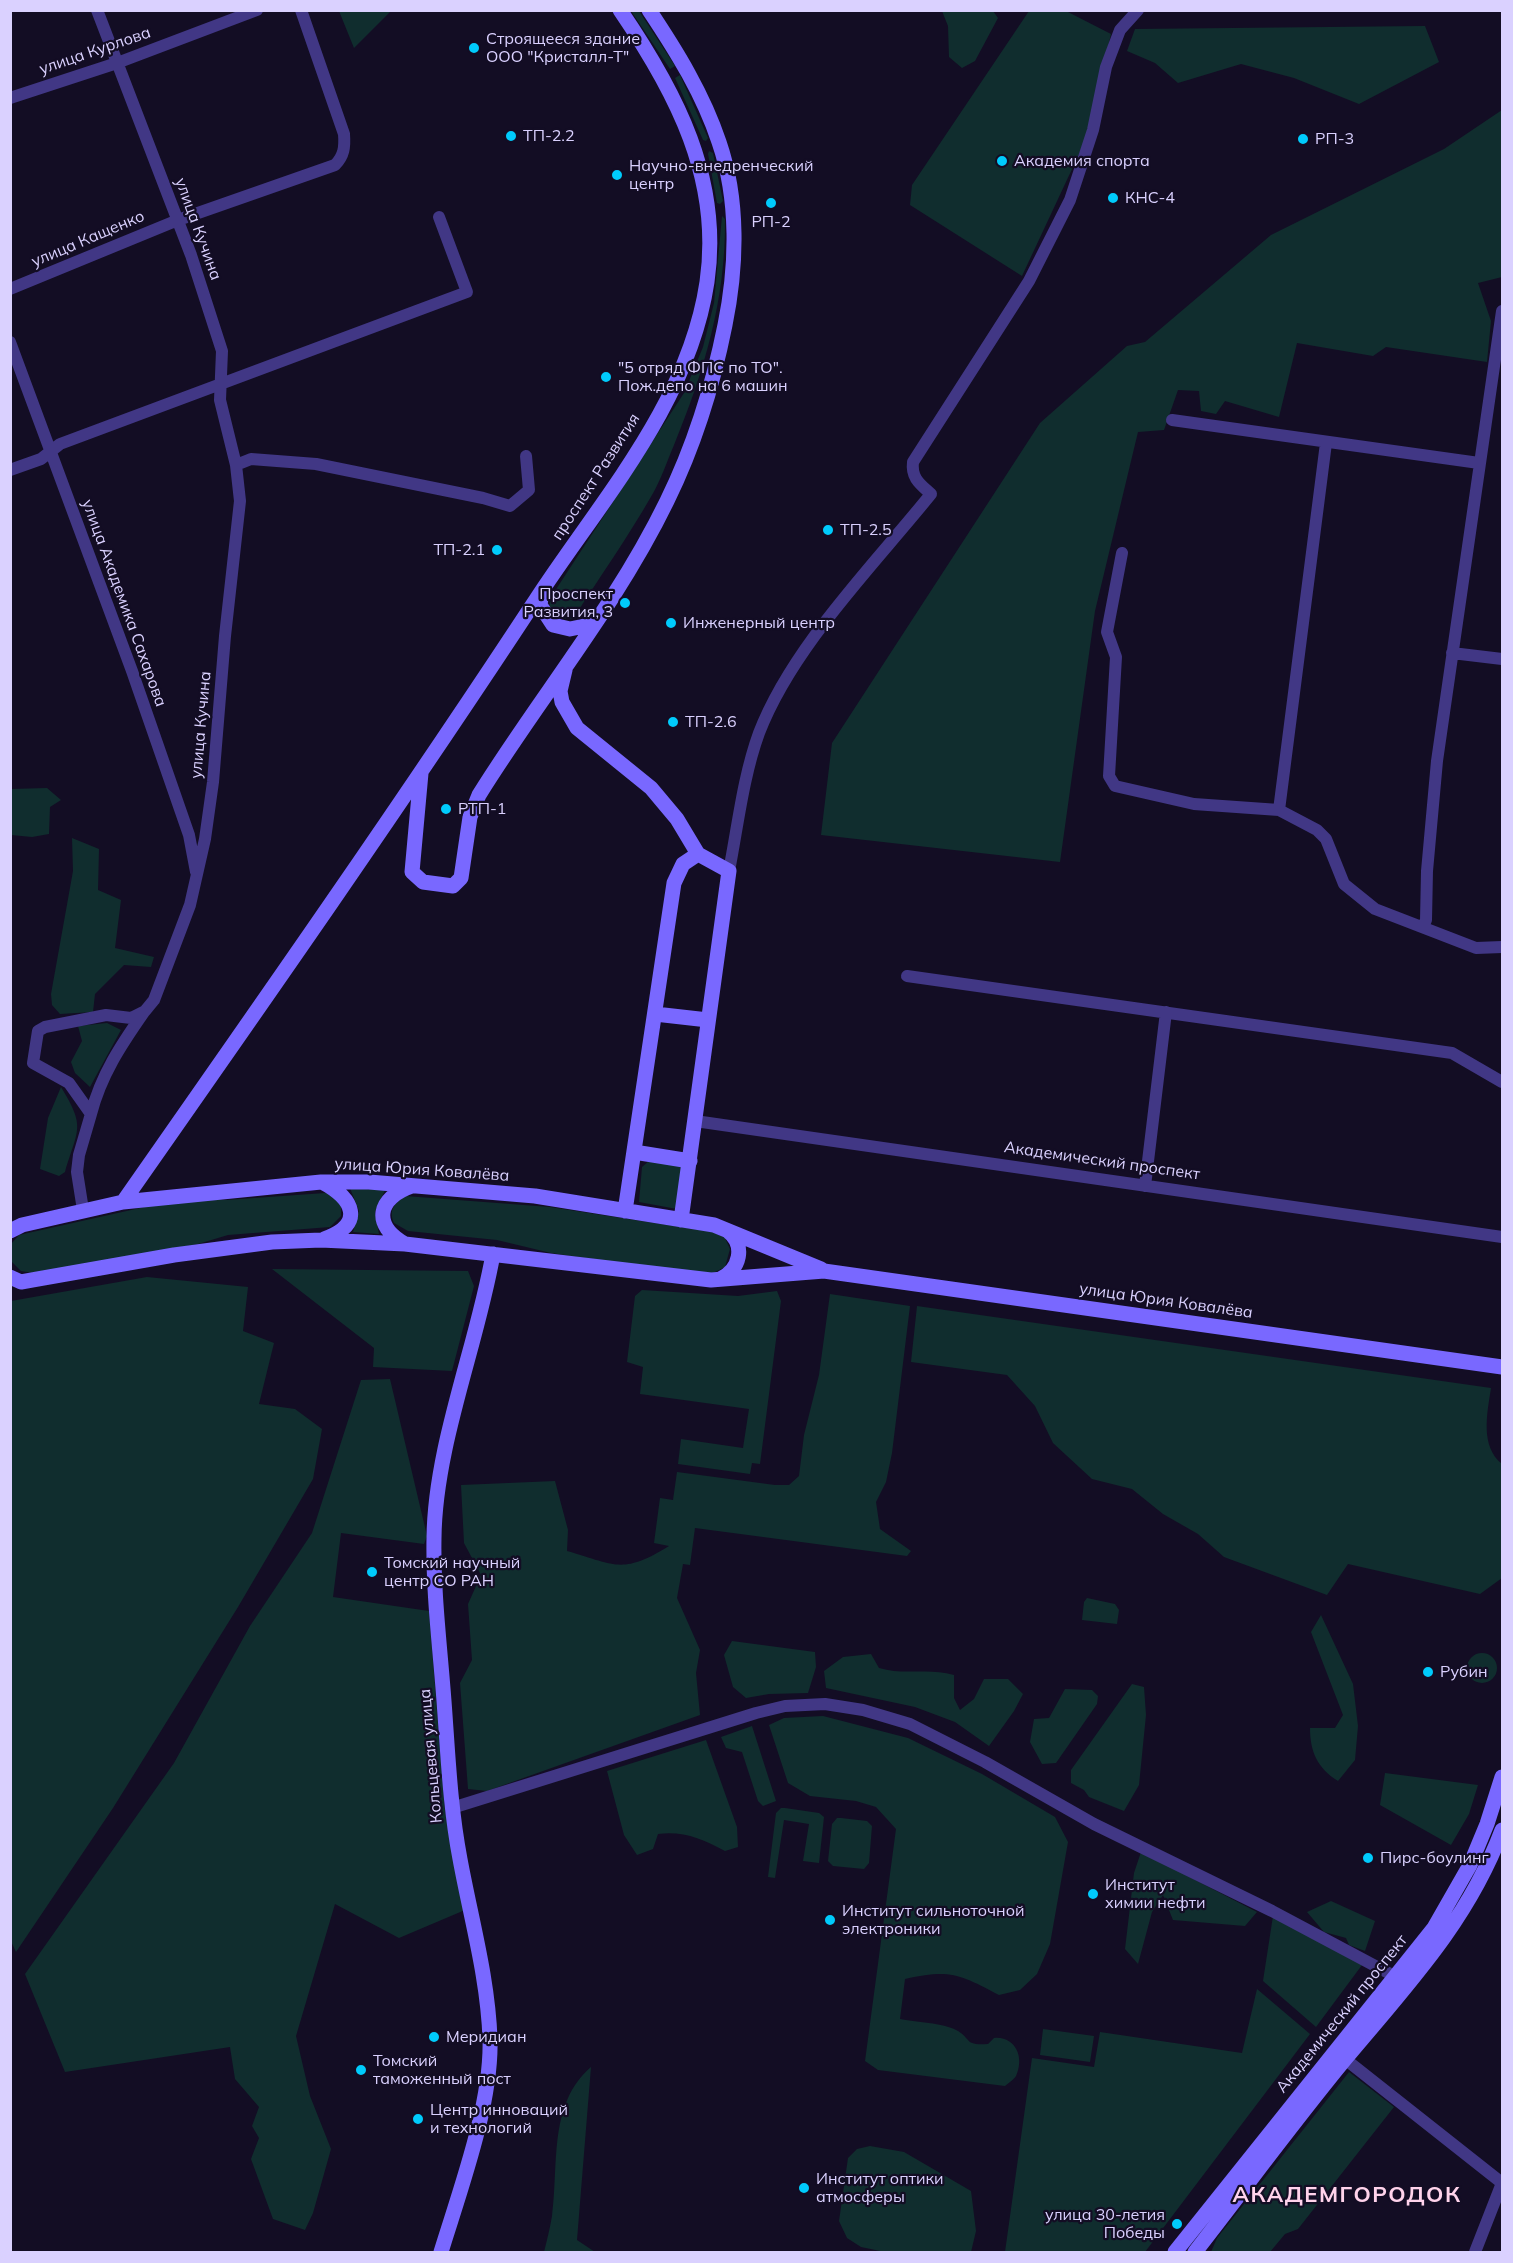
<!DOCTYPE html>
<meta charset="utf-8">
<style>
body{margin:0}
#map{position:relative;width:1513px;height:2263px;overflow:hidden;background:#130d24;font-family:Mulish,sans-serif}
canvas{display:block}
.frame{position:absolute;inset:0;border:12px solid #dad1ff;pointer-events:none}
</style>
<div id="map">
<canvas width="1513" height="2263"></canvas>
<div class="frame"></div>
</div>
<script>
const g = document.querySelector('canvas').getContext('2d');
g.lineJoin = 'round';
function fill(path, color) { g.fillStyle = color; g.fill(path, 'evenodd'); }
function stroke(path, color, width, dash) { g.strokeStyle = color; g.lineWidth = width; g.lineCap = dash ? 'butt' : 'round'; g.setLineDash(dash || []); g.stroke(path); }
function drawText(font, color, halo, rows, align = 'center') {
  g.font = font + ' Mulish,sans-serif'; g.lineWidth = 4.5; g.setLineDash([]); g.textBaseline = 'middle'; g.strokeStyle = halo; g.fillStyle = color; for (const [text, x, y, turn = 0] of rows) {
    g.save(); g.translate(x, y); g.rotate((+turn || 0) * Math.PI / 180); g.textAlign = isNaN(turn) ? turn : align; if (halo) g.strokeText(text, 0, 0); g.fillText(text, 0, 0); g.restore();
  }
}
const green = new Path2D(`
 M 339,11 L 391,11 L 354,48 Z
 M 631,11 L 639,11 L 675,66 L 670,69 Z
 M 942,11 L 993,11 L 998,18 L 975,61 L 962,68 L 949,57 L 948,26 Z
 M 1029,11 L 1066,11 L 1111,34 L 1087,137 L 1022,276 L 910,205 L 912,185 Z
 M 1425,26 L 1439,62 L 1359,104 L 1294,78 L 1241,64 L 1178,83 L 1155,63 L 1127,51 L 1135,29 Z
 M 680,75 L 708,138 L 706,141 L 703,140 L 675,78 Z
 M 1502,110 L 1502,277 L 1478,283 L 1491,321 L 1487,362 L 1386,347 L 1373,356 L 1297,343 L 1279,417 L 1225,401 L 1216,414 L 1201,411 L 1199,391 L 1178,390 L 1164,430 L 1138,432 L 1095,611 L 1060,862 L 821,835 L 832,743 L 1040,423 L 1127,346 L 1145,342 L 1271,235 L 1444,149 Z
 M 709,151 L 713,153 L 723,201 L 720,204 L 717,203 L 708,154 Z
 M 722,216 L 725,219 C 726,299 704,372 674,445 C 667,461 661,480 652,495 C 628,537 599,578 573,619 L 555,618 L 549,608 L 551,597 L 684,393 L 703,347 L 714,303 Z
 M 47,788 L 61,800 L 50,807 L 49,834 L 32,837 L 11,835 L 11,789 Z
 M 72,838 L 99,849 L 98,890 L 121,900 L 115,948 L 154,957 L 151,967 L 124,965 L 95,994 L 93,1012 L 60,1014 L 52,1005 L 51,994 L 73,871 Z
 M 107,1023 L 121,1030 L 90,1087 L 75,1073 L 71,1062 L 82,1041 L 78,1026 Z
 M 61,1087 C 86,1128 78,1128 65,1172 L 59,1176 L 40,1169 L 48,1118 Z
 M 649,1161 L 678,1164 L 685,1172 L 677,1209 L 639,1202 L 642,1167 Z
 M 350,1188 L 385,1190 L 375,1212 L 379,1234 L 353,1232 L 359,1211 Z
 M 325,1193 L 331,1194 L 341,1205 L 341,1216 L 330,1227 L 228,1235 L 198,1244 L 33,1273 L 21,1271 L 11,1261 L 11,1244 L 19,1235 L 158,1204 L 198,1199 L 226,1200 Z
 M 405,1196 L 550,1207 L 713,1232 L 725,1238 L 730,1249 L 725,1267 L 713,1273 L 682,1272 L 551,1253 L 497,1240 L 408,1231 L 394,1223 C 388,1209 395,1204 405,1196 Z
 M 272,1269 L 468,1271 L 474,1286 L 452,1371 L 373,1367 L 374,1348 Z
 M 147,1277 L 248,1287 L 243,1331 L 274,1343 L 259,1404 L 295,1409 L 322,1429 L 313,1479 L 238,1607 L 113,1808 L 16,1952 L 10,1939 L 11,1301 Z
 M 642,1290 L 738,1296 L 777,1291 L 781,1301 L 760,1464 L 752,1463 L 750,1474 L 678,1464 L 681,1439 L 743,1448 L 749,1409 L 640,1394 L 643,1367 L 627,1362 L 635,1296 Z
 M 830,1294 L 910,1306 L 892,1453 L 886,1482 L 876,1502 L 880,1529 L 911,1551 L 907,1556 L 695,1528 L 690,1565 L 683,1564 L 677,1598 L 700,1650 L 696,1673 L 700,1715 L 487,1791 L 468,1789 L 460,1683 L 472,1660 L 468,1604 L 481,1575 L 464,1543 L 461,1485 L 555,1481 L 568,1530 L 567,1551 C 616,1565 622,1575 669,1546 L 654,1543 L 660,1498 L 673,1500 L 677,1472 L 775,1485 L 789,1485 L 799,1476 L 804,1435 L 819,1375 Z
 M 917,1306 L 1491,1388 C 1487,1414 1480,1446 1502,1464 L 1502,1578 L 1480,1594 L 1348,1564 L 1327,1595 L 1224,1557 L 1198,1534 L 1163,1514 L 1132,1489 L 1092,1479 L 1053,1443 L 1035,1406 L 1007,1375 L 911,1362 Z
 M 390,1379 L 427,1536 L 424,1544 L 341,1533 L 333,1597 L 429,1611 L 445,1811 L 465,1910 L 399,1938 L 335,1904 L 296,2036 L 310,2096 L 331,2149 L 313,2213 L 305,2230 L 273,2219 L 251,2159 L 259,2138 L 252,2126 L 259,2107 L 235,2079 L 230,2047 L 65,2072 L 25,1974 L 174,1763 L 250,1626 L 312,1533 L 361,1380 Z
 M 1087,1598 L 1115,1604 L 1119,1610 L 1117,1624 L 1082,1620 L 1084,1602 Z
 M 1321,1615 L 1353,1684 L 1358,1726 L 1355,1760 L 1338,1781 C 1317,1768 1310,1751 1310,1728 L 1335,1728 L 1343,1715 L 1311,1632 Z
 M 732,1641 L 815,1652 L 816,1667 L 808,1693 L 769,1694 L 746,1698 L 733,1687 L 724,1655 Z
 M1467 1668a15 15 0 1 1 30 0a15 15 0 1 1-30 0Z
 M 871,1654 L 879,1668 C 906,1676 927,1667 954,1675 L 954,1698 L 960,1710 L 974,1699 L 984,1679 L 1008,1679 L 1023,1694 L 1014,1711 L 989,1746 L 955,1722 L 915,1707 L 826,1688 L 824,1671 L 843,1657 Z
 M 1132,1684 L 1144,1687 L 1146,1715 L 1139,1785 L 1124,1811 L 1089,1797 L 1084,1790 L 1071,1783 L 1071,1770 Z
 M 1065,1689 L 1092,1690 L 1098,1696 L 1097,1704 L 1056,1763 L 1042,1764 L 1030,1742 L 1034,1719 L 1049,1718 Z
 M 823,1716 L 908,1738 L 982,1774 L 1055,1817 L 1068,1842 L 1050,1944 L 1037,1974 L 1020,1990 L 999,1995 C 959,1974 950,1969 905,1979 L 900,2019 C 914,2022 944,2023 956,2030 C 972,2038 963,2046 988,2044 L 994,2038 C 1015,2036 1025,2057 1016,2076 C 1014,2079 1009,2083 1005,2086 L 878,2070 L 865,2061 L 896,1829 L 876,1807 L 856,1801 L 810,1796 L 788,1783 L 769,1725 L 784,1718 Z
 M 752,1726 L 776,1801 L 763,1806 L 758,1801 L 742,1752 L 726,1748 L 721,1737 Z
 M 706,1740 L 737,1827 L 738,1847 L 725,1851 C 702,1839 684,1831 658,1834 L 653,1849 L 637,1855 L 624,1835 L 607,1771 Z
 M 1385,1773 L 1478,1785 L 1469,1814 L 1451,1845 L 1380,1805 Z
 M 785,1808 L 819,1813 L 824,1817 L 819,1863 L 803,1861 L 809,1824 L 784,1820 L 775,1878 L 768,1877 L 776,1813 L 781,1808 Z
 M 841,1818 L 867,1821 L 872,1826 L 869,1863 L 864,1869 L 833,1866 L 828,1861 L 832,1824 L 837,1818 Z
 M 1141,1852 L 1257,1912 L 1245,1926 L 1173,1920 L 1163,1895 L 1152,1912 L 1138,1964 L 1125,1949 L 1134,1873 Z
 M 1331,1901 L 1375,1921 L 1365,1951 L 1349,1945 L 1346,1938 L 1324,1932 L 1307,1912 Z
 M 1273,1916 L 1362,1965 L 1316,2027 L 1263,1981 Z
 M 1257,1989 L 1310,2034 L 1145,2252 L 1005,2252 L 1032,2058 L 1094,2067 L 1100,2032 L 1242,2053 Z
 M 1043,2029 L 1094,2036 L 1090,2062 L 1040,2055 Z
 M 591,2067 L 577,2240 L 595,2252 L 544,2252 C 547,2240 550,2228 552,2216 C 559,2165 548,2104 591,2067 Z
 M 1349,2072 L 1394,2107 L 1298,2229 L 1285,2234 L 1270,2252 L 1211,2252 L 1217,2238 Z
 M 870,2146 L 904,2152 L 971,2191 L 976,2231 L 971,2252 L 885,2252 L 861,2247 L 847,2238 L 839,2221 L 848,2158 L 857,2149 Z`);
const street = new Path2D(`
 M 10,98 L 117,63 L 257,10
 M 10,289 L 178,220 L 335,165 C 344,156 345,147 344,134 L 301,10
 M 10,342 L 132,671 L 189,835 L 196,872
 M 1172,420 L 1479,463
 M 236,465 L 251,459 L 316,464 L 483,498 L 510,506 L 529,490 L 526,456
 M 10,470 L 41,459 L 60,444 L 467,292 L 439,217
 M 1122,553 L 1107,632 L 1116,657 L 1109,776 L 1115,786 L 1194,804 L 1279,810 L 1317,830 L 1326,839 L 1344,884 L 1375,909 L 1476,948 L 1502,947
 M 1452,653 L 1502,659
 M 1279,810 L 1326,443
 M 729,871 C 738,825 743,777 759,733 C 792,647 873,566 931,494 C 920,484 911,478 913,462 L 1029,281 L 1070,200 L 1093,130 L 1106,67 L 1120,30 L 1138,10
 M 1423,927 L 1426,920 L 1427,871 L 1437,761 L 1502,311
 M 907,976 L 1452,1053 L 1502,1082
 M 91,1114 C 101,1075 121,1045 144,1012
 M 695,1121 L 1502,1237
 M 1145,1186 L 1166,1012
 M 83,1210 L 77,1172 L 79,1155 L 91,1114 L 69,1083 L 33,1063 L 38,1031 L 45,1027 L 106,1015 L 131,1018 L 145,1011 L 154,1000 L 190,905 L 205,839 L 213,782 L 225,636 L 240,501 L 236,465 L 220,400 L 222,351 L 191,255 L 97,10
 M 452,1808 L 756,1713 L 785,1706 L 825,1704 L 863,1710 L 910,1724 L 985,1762 L 1094,1824 L 1272,1911 L 1396,1977
 M 1345,2059 L 1502,2183 L 1475,2252`);
const secondary = new Path2D(`
 M 542,591 L 540,605 L 553,625 L 570,629 L 594,624
 M 565,670 L 560,691 L 562,702 L 577,728 L 651,788 L 677,819 L 698,854 L 729,871 L 681,1220
 M 421,773 L 412,872 L 423,882 L 453,886 L 461,878 L 470,817 L 479,795 C 540,697 616,606 667,501 C 694,446 713,385 725,325 C 737,266 739,200 719,142 C 703,94 677,52 649,10
 M 655,1014 L 708,1020
 M 634,1152 L 690,1161
 M 322,1182 C 353,1198 366,1224 324,1239
 M 123,1202 C 263,1002 403,802 537,598 C 602,499 689,403 707,282 C 722,179 676,92 620,10
 M 625,1211 L 674,883 L 683,864 L 698,854
 M 10,1231 L 22,1225 L 123,1202 L 321,1182 L 369,1182 L 535,1196 L 714,1225 L 821,1269
 M 405,1244 C 372,1225 377,1198 412,1186
 M 10,1277 L 21,1282 L 32,1280 L 174,1255 L 272,1242 L 321,1240 L 405,1244 L 711,1280 L 824,1271 L 1502,1367
 M 720,1279 C 740,1270 746,1245 728,1231
 M 441,2252 C 460,2190 492,2104 490,2039 C 488,1978 471,1919 460,1859 C 450,1807 448,1754 444,1701 C 440,1647 433,1593 434,1538 C 435,1445 477,1346 493,1254
 M 1175,2252 L 1434,1928 L 1470,1865 L 1487,1824 L 1502,1777
 M 1195,2252 C 1245,2188 1294,2121 1346,2058 C 1407,1985 1468,1921 1502,1830`);
const markers = [
 [474,48,6,"#00cbfc"],
 [511,136,6,"#00cbfc"],
 [1303,139,6,"#00cbfc"],
 [1002,161,6,"#00cbfc"],
 [617,175,6,"#00cbfc"],
 [1113,198,6,"#00cbfc"],
 [771,203,6,"#00cbfc"],
 [606,377,6,"#00cbfc"],
 [828,530,6,"#00cbfc"],
 [497,550,6,"#00cbfc"],
 [625,603,6,"#00cbfc"],
 [671,623,6,"#00cbfc"],
 [673,722,6,"#00cbfc"],
 [446,809,6,"#00cbfc"],
 [372,1572,6,"#00cbfc"],
 [1428,1672,6,"#00cbfc"],
 [1368,1858,6,"#00cbfc"],
 [1093,1894,6,"#00cbfc"],
 [830,1920,6,"#00cbfc"],
 [434,2037,6,"#00cbfc"],
 [361,2070,6,"#00cbfc"],
 [418,2119,6,"#00cbfc"],
 [804,2188,6,"#00cbfc"],
 [1177,2224,6,"#00cbfc"]
];
const poiNames = [
 ["Строящееся здание",486,39],
 ["ООО \"Кристалл-Т\"",486,57],
 ["ТП-2.2",523,136],
 ["РП-3",1315,139],
 ["Академия спорта",1014,161],
 ["Научно-внедренческий",629,166],
 ["центр",629,184],
 ["КНС-4",1125,198],
 ["РП-2",771,222,"center"],
 ["\"5 отряд ФПС по ТО\".",618,368],
 ["Пож.депо на 6 машин",618,386],
 ["ТП-2.5",840,530],
 ["ТП-2.1",485,550,"right"],
 ["Проспект",613,594,"right"],
 ["Развития, 3",613,612,"right"],
 ["Инженерный центр",683,623],
 ["ТП-2.6",685,722],
 ["РТП-1",458,809],
 ["Томский научный",384,1563],
 ["центр СО РАН",384,1581],
 ["Рубин",1440,1672],
 ["Пирс-боулинг",1380,1858],
 ["Институт",1105,1885],
 ["химии нефти",1105,1903],
 ["Институт сильноточной",842,1911],
 ["электроники",842,1929],
 ["Меридиан",446,2037],
 ["Томский",373,2061],
 ["таможенный пост",373,2079],
 ["Центр инноваций",430,2110],
 ["и технологий",430,2128],
 ["Институт оптики",816,2179],
 ["атмосферы",816,2197],
 ["улица 30-летия",1165,2215,"right"],
 ["Победы",1165,2233,"right"]
];
const streetNames = [
 ["улица Курлова",95,51,-19],
 ["улица Кучина",198,229,70],
 ["улица Кащенко",88,239,-23],
 ["проспект Развития",596,477,-57],
 ["улица Академика Сахарова",124,603,70],
 ["улица Кучина",201,725,-85],
 ["Академический проспект",1102,1161,8],
 ["улица Юрия Ковалёва",422,1170,4],
 ["улица Юрия Ковалёва",1166,1301,8],
 ["Кольцевая улица",431,1756,-95],
 ["Академический проспект",1342,2014,-51]
];
const districtNames = [
 ["АКАДЕМГОРОДОК",1347,2195]
];
fill(green, '#102d2e');
stroke(street, '#413785', 12);
stroke(secondary, '#7968ff', 15);
for (const [x, y, r, color] of markers) { const dot = new Path2D(); dot.arc(x, y, r, 0, 2 * Math.PI); g.fillStyle = color; g.fill(dot); stroke(dot, '#130d24', 2); }
drawText('16px', '#dad1ff', '#130d24', poiNames, 'left');
drawText('16px', '#dad1ff', '#130d24', streetNames);
g.letterSpacing = '1.5px';
drawText('bold 22px', '#ffd3eb', '#130d24', districtNames);
g.letterSpacing = '0px';
</script>
